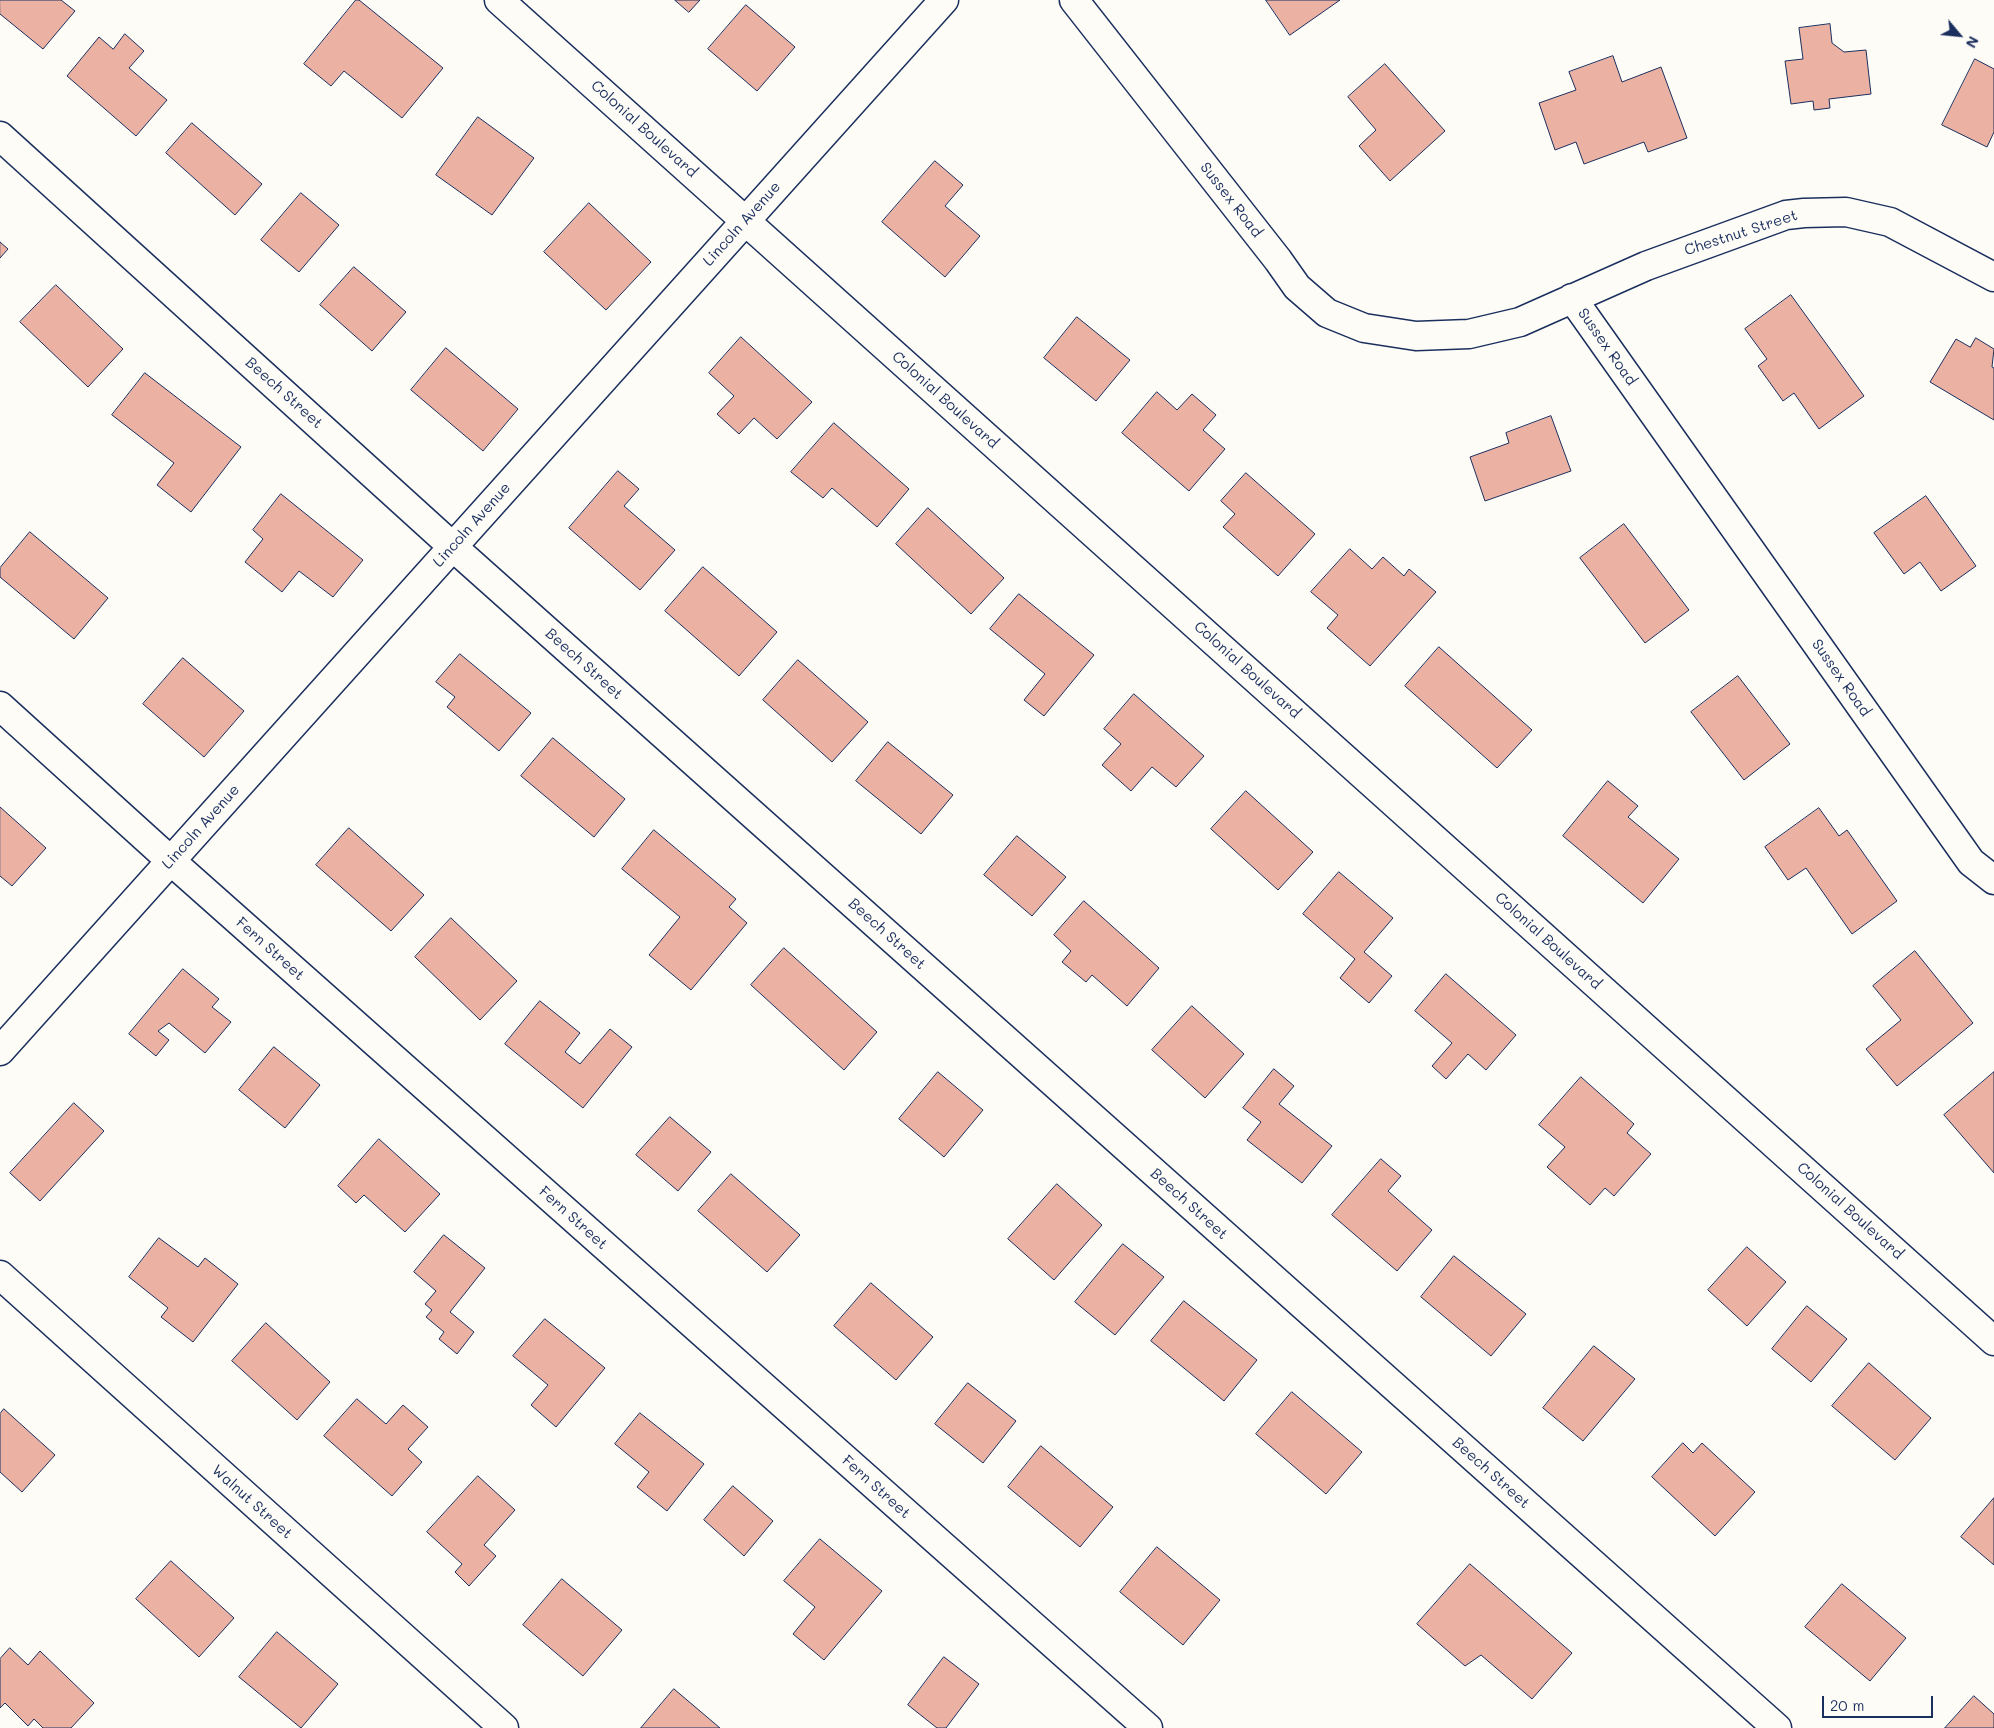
<!DOCTYPE html>
<style>
body{margin:0}
#map{position:relative;width:1994px;height:1728px;overflow:hidden;background:#fdfcf7;font-family:Mali,sans-serif}
canvas{display:block}
.north{position:absolute;left:1934px;top:10px;width:50px;height:50px;-webkit-text-stroke:4px #fdfcf7;paint-order:stroke;rotate:118deg;font-size:14px;font-weight:700;line-height:20px;text-align:center;color:#1b2f5e}
.north::after{content:'';display:block;margin:auto;width:18px;height:22px;background:#1b2f5e;clip-path:polygon(50% 0,100% 100%,50% 72%,0 100%)}
.scale{position:absolute;left:1822px;top:1696px;width:111px;height:22px;box-sizing:border-box;border:2px solid #1b2f5e;border-top:0;padding-left:6px;font-size:15px;line-height:18px;white-space:nowrap;color:#1b2f5e;-webkit-text-stroke:4px #fdfcf7;paint-order:stroke}
</style>
<div id="map">
<canvas width="1994" height="1728"></canvas>
<div class="north">N</div>
<div class="scale">20 m</div>
</div>
<script>
const g = document.querySelector('canvas').getContext('2d');
g.lineJoin = 'round';
function fill(path, color) { g.fillStyle = color; g.fill(path, 'evenodd'); }
function stroke(path, color, width, dash) { g.strokeStyle = color; g.lineWidth = width; g.lineCap = dash ? 'butt' : 'round'; g.setLineDash(dash || []); g.stroke(path); }
function drawText(font, color, halo, rows, align = 'center') {
  g.font = font + ' Mali,sans-serif'; g.lineWidth = 4; g.setLineDash([]); g.textBaseline = 'middle'; g.strokeStyle = halo; g.fillStyle = color; for (const [text, x, y, turn = 0] of rows) {
    g.save(); g.translate(x, y); g.rotate((+turn || 0) * Math.PI / 180); g.textAlign = isNaN(turn) ? turn : align; if (halo) g.strokeText(text, 0, 0); g.fillText(text, 0, 0); g.restore();
  }
}
const building = new Path2D(`
 M 0,0 L 61,0 L 75,11 L 43,49 L 0,14 Z
 M 356,0 L 359,0 L 443,68 L 402,118 L 344,71 L 331,86 L 304,64 Z
 M 675,0 L 700,0 L 689,12 Z
 M 1266,0 L 1340,0 L 1290,35 Z
 M 746,5 L 795,47 L 757,91 L 708,49 Z
 M 1830,24 L 1832,43 L 1844,52 L 1866,50 L 1871,94 L 1829,99 L 1830,108 L 1814,110 L 1813,101 L 1791,104 L 1785,61 L 1803,59 L 1799,28 Z
 M 125,34 L 144,51 L 129,68 L 167,100 L 136,136 L 67,76 L 99,37 L 113,49 Z
 M 1613,56 L 1622,82 L 1661,67 L 1687,138 L 1648,152 L 1644,142 L 1584,164 L 1576,142 L 1555,150 L 1539,103 L 1576,90 L 1569,72 Z
 M 1975,59 L 1994,69 L 1994,132 L 1987,147 L 1942,125 Z
 M 1385,64 L 1445,131 L 1390,181 L 1359,146 L 1376,130 L 1348,97 Z
 M 478,117 L 534,158 L 492,215 L 436,175 Z
 M 192,123 L 262,184 L 235,215 L 166,153 Z
 M 935,161 L 963,185 L 945,206 L 980,236 L 945,277 L 882,222 Z
 M 301,193 L 339,225 L 299,272 L 261,240 Z
 M 589,203 L 651,262 L 606,310 L 544,252 Z
 M 0,242 L 8,249 L 0,258 Z
 M 354,267 L 406,312 L 372,351 L 320,305 Z
 M 56,285 L 123,349 L 88,387 L 20,322 Z
 M 1791,295 L 1864,396 L 1819,429 L 1794,393 L 1783,401 L 1758,366 L 1767,359 L 1745,329 Z
 M 1077,317 L 1130,360 L 1096,401 L 1044,358 Z
 M 741,337 L 812,402 L 777,439 L 754,418 L 739,434 L 717,414 L 734,396 L 709,373 Z
 M 1976,338 L 1994,349 L 1992,367 L 1994,368 L 1994,420 L 1930,382 L 1956,339 L 1970,347 Z
 M 446,348 L 518,409 L 483,451 L 411,390 Z
 M 145,373 L 241,447 L 191,512 L 157,485 L 174,463 L 112,415 Z
 M 1157,392 L 1177,410 L 1192,394 L 1216,415 L 1203,430 L 1225,449 L 1189,491 L 1122,433 Z
 M 1551,416 L 1571,471 L 1485,501 L 1470,457 L 1509,443 L 1506,433 Z
 M 834,423 L 909,489 L 877,527 L 832,488 L 823,498 L 791,472 Z
 M 618,471 L 639,489 L 624,506 L 675,550 L 640,590 L 569,528 Z
 M 1246,473 L 1315,534 L 1278,576 L 1223,527 L 1235,514 L 1221,501 Z
 M 281,494 L 363,560 L 333,597 L 299,571 L 282,592 L 245,562 L 263,539 L 253,530 Z
 M 1926,496 L 1976,566 L 1941,591 L 1920,562 L 1904,574 L 1874,533 Z
 M 928,508 L 1004,578 L 971,614 L 896,544 Z
 M 1624,524 L 1689,610 L 1645,643 L 1580,558 Z
 M 30,532 L 108,598 L 74,639 L 0,577 L 0,568 Z
 M 1350,549 L 1372,569 L 1383,557 L 1404,576 L 1409,569 L 1436,592 L 1370,666 L 1327,628 L 1338,615 L 1311,592 Z
 M 703,567 L 777,632 L 739,676 L 665,611 Z
 M 1019,594 L 1094,655 L 1044,716 L 1024,700 L 1045,674 L 990,629 Z
 M 1439,647 L 1532,730 L 1497,768 L 1405,686 Z
 M 460,654 L 531,713 L 499,751 L 447,707 L 455,697 L 436,682 Z
 M 183,658 L 244,711 L 204,757 L 143,704 Z
 M 798,660 L 868,722 L 832,762 L 763,700 Z
 M 1738,676 L 1790,744 L 1744,780 L 1691,712 Z
 M 1134,694 L 1204,756 L 1176,787 L 1152,767 L 1131,791 L 1102,765 L 1121,744 L 1104,729 Z
 M 553,738 L 625,799 L 594,837 L 521,776 Z
 M 888,742 L 953,795 L 921,834 L 856,781 Z
 M 1608,781 L 1638,806 L 1628,817 L 1679,859 L 1643,903 L 1563,836 Z
 M 1246,791 L 1313,852 L 1278,890 L 1211,829 Z
 M 0,807 L 46,848 L 12,886 L 0,876 Z
 M 1819,808 L 1839,836 L 1847,830 L 1897,901 L 1852,934 L 1806,868 L 1788,880 L 1765,847 Z
 M 349,828 L 424,895 L 391,931 L 316,865 Z
 M 654,830 L 736,899 L 729,907 L 747,923 L 691,990 L 649,955 L 680,917 L 622,869 Z
 M 1017,836 L 1066,877 L 1032,916 L 984,875 Z
 M 1339,872 L 1393,918 L 1364,952 L 1392,976 L 1369,1003 L 1340,978 L 1355,959 L 1303,914 Z
 M 1084,901 L 1159,968 L 1127,1006 L 1092,975 L 1086,982 L 1062,962 L 1071,951 L 1054,935 Z
 M 451,918 L 517,981 L 480,1020 L 415,957 Z
 M 784,948 L 877,1032 L 844,1070 L 751,985 Z
 M 1915,951 L 1973,1023 L 1897,1086 L 1866,1049 L 1901,1020 L 1873,986 Z
 M 183,969 L 219,999 L 212,1007 L 231,1022 L 205,1053 L 169,1023 L 158,1031 L 169,1040 L 156,1056 L 129,1034 Z
 M 1446,974 L 1516,1035 L 1486,1070 L 1468,1054 L 1446,1079 L 1432,1066 L 1452,1043 L 1415,1011 Z
 M 540,1001 L 580,1033 L 565,1052 L 580,1064 L 610,1029 L 632,1047 L 583,1108 L 505,1044 Z
 M 1192,1006 L 1244,1054 L 1205,1098 L 1152,1050 Z
 M 274,1047 L 320,1085 L 285,1128 L 239,1090 Z
 M 1274,1069 L 1294,1086 L 1279,1104 L 1332,1146 L 1302,1183 L 1247,1140 L 1261,1122 L 1243,1108 Z
 M 938,1072 L 983,1110 L 944,1157 L 899,1119 Z
 M 1994,1072 L 1994,1173 L 1944,1115 Z
 M 1581,1077 L 1634,1124 L 1627,1133 L 1651,1154 L 1614,1196 L 1605,1188 L 1590,1205 L 1547,1167 L 1565,1147 L 1539,1125 Z
 M 74,1103 L 104,1131 L 40,1201 L 10,1173 Z
 M 670,1117 L 711,1152 L 678,1191 L 636,1155 Z
 M 379,1139 L 440,1194 L 405,1232 L 364,1195 L 356,1203 L 338,1186 Z
 M 1381,1159 L 1401,1176 L 1388,1191 L 1432,1230 L 1397,1271 L 1332,1215 Z
 M 731,1174 L 800,1235 L 767,1272 L 698,1211 Z
 M 1057,1184 L 1102,1225 L 1054,1280 L 1008,1239 Z
 M 444,1235 L 485,1268 L 450,1312 L 474,1332 L 457,1354 L 439,1339 L 444,1332 L 426,1317 L 432,1310 L 425,1304 L 436,1291 L 414,1272 Z
 M 159,1238 L 198,1267 L 205,1258 L 238,1284 L 193,1342 L 161,1317 L 168,1308 L 129,1277 Z
 M 1123,1244 L 1164,1277 L 1115,1335 L 1075,1302 Z
 M 1747,1247 L 1786,1282 L 1747,1326 L 1708,1290 Z
 M 1454,1256 L 1526,1314 L 1491,1356 L 1421,1297 Z
 M 871,1283 L 933,1337 L 896,1380 L 834,1326 Z
 M 1184,1301 L 1257,1360 L 1224,1401 L 1151,1341 Z
 M 1807,1306 L 1847,1339 L 1811,1382 L 1772,1349 Z
 M 545,1319 L 605,1368 L 556,1427 L 531,1405 L 548,1385 L 513,1356 Z
 M 266,1323 L 330,1382 L 297,1420 L 232,1361 Z
 M 1594,1346 L 1635,1379 L 1583,1441 L 1543,1408 Z
 M 1869,1363 L 1931,1418 L 1895,1460 L 1832,1406 Z
 M 968,1383 L 1016,1421 L 983,1463 L 935,1424 Z
 M 1292,1392 L 1362,1452 L 1326,1494 L 1256,1434 Z
 M 357,1399 L 386,1424 L 403,1405 L 428,1427 L 408,1449 L 422,1462 L 392,1496 L 324,1436 Z
 M 4,1409 L 55,1455 L 22,1492 L 0,1472 L 0,1414 Z
 M 640,1413 L 704,1464 L 667,1511 L 637,1487 L 649,1472 L 615,1444 Z
 M 1683,1443 L 1693,1453 L 1702,1443 L 1755,1492 L 1715,1536 L 1652,1477 Z
 M 1041,1446 L 1113,1507 L 1080,1547 L 1008,1487 Z
 M 478,1476 L 515,1510 L 484,1545 L 496,1556 L 469,1586 L 455,1572 L 462,1564 L 427,1532 Z
 M 733,1486 L 773,1521 L 744,1556 L 704,1520 Z
 M 1994,1498 L 1994,1565 L 1961,1537 Z
 M 820,1539 L 882,1591 L 824,1660 L 793,1634 L 815,1607 L 784,1581 Z
 M 1157,1547 L 1220,1600 L 1183,1645 L 1120,1592 Z
 M 171,1561 L 234,1618 L 199,1657 L 136,1599 Z
 M 1470,1564 L 1572,1653 L 1532,1699 L 1481,1655 L 1465,1666 L 1417,1624 Z
 M 562,1579 L 622,1630 L 583,1676 L 523,1625 Z
 M 1842,1584 L 1906,1638 L 1870,1681 L 1805,1627 Z
 M 277,1632 L 338,1684 L 301,1728 L 239,1677 Z
 M 10,1648 L 28,1665 L 40,1651 L 94,1703 L 71,1728 L 43,1728 L 34,1719 L 28,1726 L 5,1703 L 0,1708 L 0,1659 Z
 M 944,1657 L 979,1684 L 946,1728 L 937,1728 L 908,1705 Z
 M 674,1689 L 720,1728 L 641,1728 Z
 M 1974,1696 L 1994,1714 L 1994,1728 L 1945,1728 Z`);
const minor = new Path2D(`
 M 499,0 L 1994,1341
 M 1074,0 L 1278,260 L 1297,287 L 1327,313 L 1364,328 L 1416,336 L 1469,334 L 1520,322 L 1646,266 L 1786,215 L 1804,213 L 1846,212 L 1890,222 L 1994,277
 M 0,136 L 453,547 L 1777,1728
 M 1572,298 L 1971,862 L 1994,880
 M 0,706 L 171,861 L 1148,1728
 M 0,1051 L 944,0
 M 0,1275 L 504,1728`);
const streetNames = [
 ["Colonial Boulevard",644,129,42],
 ["Sussex Road",1231,200,52],
 ["Lincoln Avenue",742,224,-48],
 ["Chestnut Street",1741,233,-18],
 ["Sussex Road",1607,347,55],
 ["Beech Street",284,393,42],
 ["Colonial Boulevard",945,400,42],
 ["Lincoln Avenue",472,525,-48],
 ["Beech Street",584,664,42],
 ["Colonial Boulevard",1247,670,42],
 ["Sussex Road",1841,678,55],
 ["Lincoln Avenue",201,827,-48],
 ["Beech Street",887,934,42],
 ["Colonial Boulevard",1548,941,42],
 ["Fern Street",270,949,42],
 ["Beech Street",1189,1204,42],
 ["Colonial Boulevard",1850,1211,42],
 ["Fern Street",573,1218,42],
 ["Beech Street",1491,1473,42],
 ["Fern Street",876,1487,42],
 ["Walnut Street",252,1502,42]
];
fill(building, '#ebb2a4');
stroke(building, '#1b2f5e', 1);
stroke(minor, '#1b2f5e', 31);
stroke(minor, '#fdfcf7', 28);
drawText('15px', '#1b2f5e', '#fdfcf7', streetNames);
</script>
